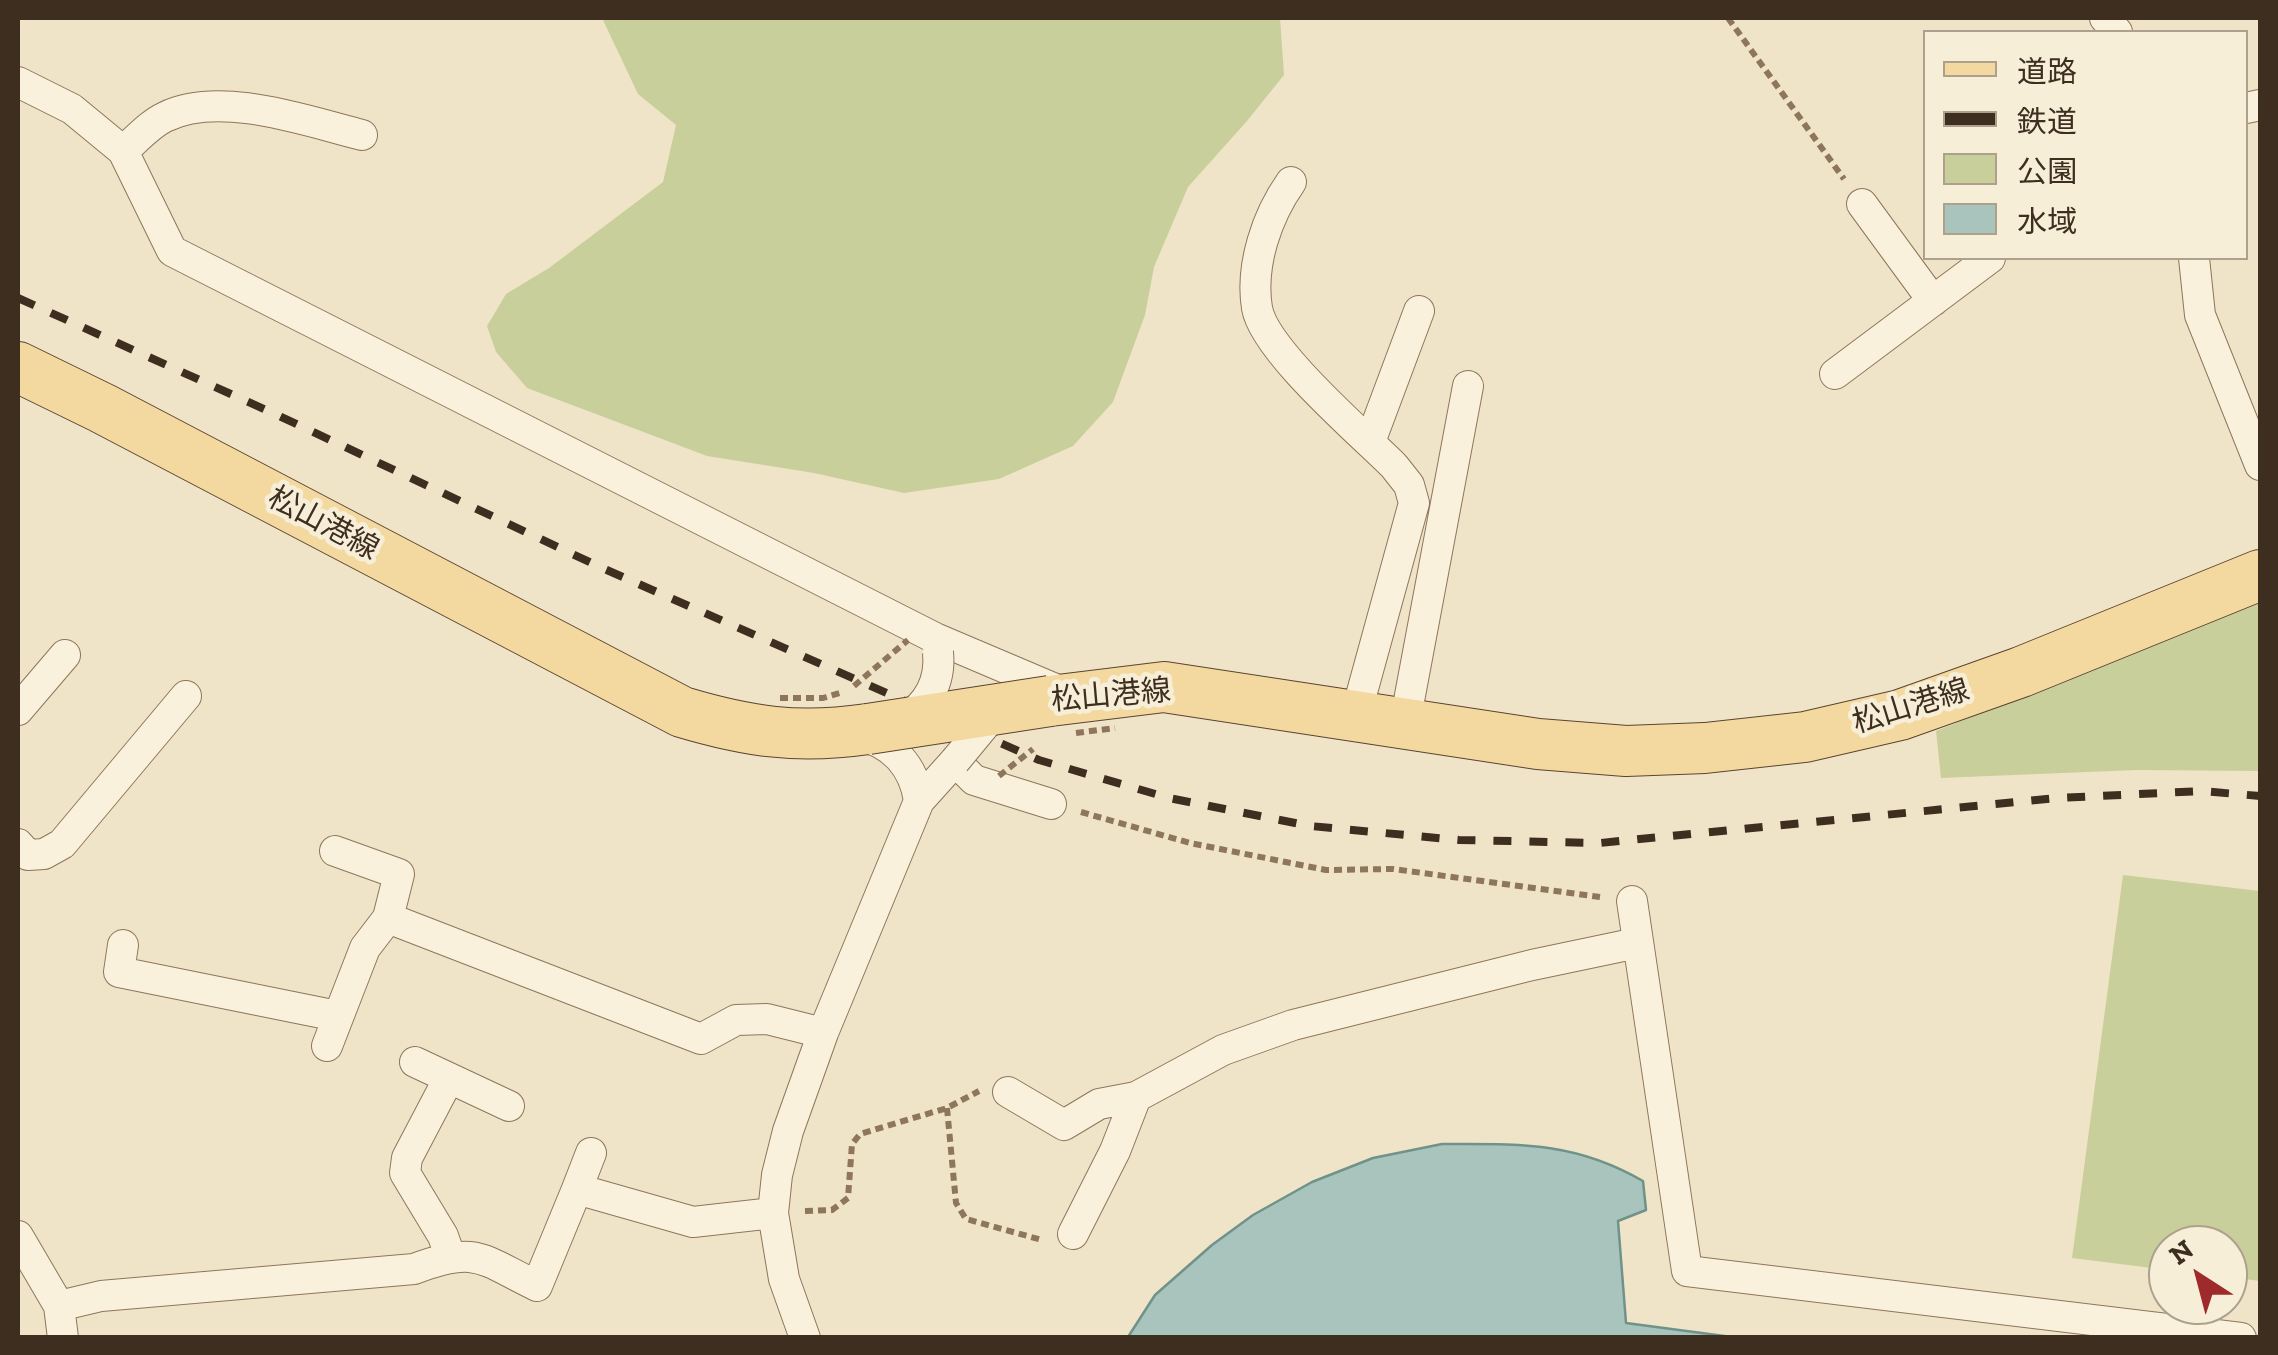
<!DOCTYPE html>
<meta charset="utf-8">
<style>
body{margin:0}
#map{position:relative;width:2278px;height:1355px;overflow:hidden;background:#f0e4c8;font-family:"Zilla Slab","Noto Sans JP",serif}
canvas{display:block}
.frame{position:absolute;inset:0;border:20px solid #3d2e20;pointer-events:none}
.legend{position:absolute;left:1923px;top:30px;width:325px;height:230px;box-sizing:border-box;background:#f7eed8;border:2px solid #ada18e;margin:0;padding:12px 18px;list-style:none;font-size:30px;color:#3d2e20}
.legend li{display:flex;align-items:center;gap:20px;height:50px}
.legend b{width:50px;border:2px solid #ada18e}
.north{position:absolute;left:2148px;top:1225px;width:100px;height:100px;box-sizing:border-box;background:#f7eed8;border:2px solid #ada18e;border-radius:50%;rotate:324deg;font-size:28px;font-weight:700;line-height:40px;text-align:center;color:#3d2e20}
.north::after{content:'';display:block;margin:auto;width:35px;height:45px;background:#9e2a2b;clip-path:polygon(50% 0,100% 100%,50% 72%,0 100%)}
</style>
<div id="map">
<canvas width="2278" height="1355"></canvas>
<div class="frame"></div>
<ul class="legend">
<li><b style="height:12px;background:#f3d9a0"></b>道路</li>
<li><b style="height:12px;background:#3d2e20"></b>鉄道</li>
<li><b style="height:28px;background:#c9cf9b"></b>公園</li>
<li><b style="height:28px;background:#a9c4bc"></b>水域</li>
</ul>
<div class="north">N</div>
</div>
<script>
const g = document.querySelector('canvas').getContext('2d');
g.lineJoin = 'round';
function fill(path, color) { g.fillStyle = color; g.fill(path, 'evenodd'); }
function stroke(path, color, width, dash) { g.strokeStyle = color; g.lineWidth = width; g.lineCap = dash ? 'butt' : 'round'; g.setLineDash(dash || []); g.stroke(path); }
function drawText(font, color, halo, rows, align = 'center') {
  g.font = font + ' "Zilla Slab","Noto Sans JP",serif'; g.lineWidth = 9; g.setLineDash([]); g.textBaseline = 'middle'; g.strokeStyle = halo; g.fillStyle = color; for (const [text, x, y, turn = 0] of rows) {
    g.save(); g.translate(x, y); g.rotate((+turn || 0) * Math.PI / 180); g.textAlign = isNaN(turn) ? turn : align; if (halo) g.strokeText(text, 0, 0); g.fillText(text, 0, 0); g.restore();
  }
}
const green = new Path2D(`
 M 602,18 L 1280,18 L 1284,75 L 1247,121 L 1188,187 L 1154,267 L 1145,315 L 1113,402 L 1073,446 L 999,479 L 904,493 L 814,473 L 707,456 L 527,388 L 496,352 L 487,326 L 506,294 L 549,268 L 663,182 L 676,125 L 638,94 Z
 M 2260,602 L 2260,771 L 2136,770 L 1941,778 L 1936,731 Z
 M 2123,875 L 2260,891 L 2260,1281 L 2228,1277 L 2228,1245 L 2168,1245 L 2168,1270 L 2072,1258 Z`);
const water = new Path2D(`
 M 1442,1144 C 1519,1144 1574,1141 1643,1181 L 1646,1210 L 1618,1221 L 1626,1323 L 1732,1337 L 1128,1337 L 1155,1295 L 1212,1245 L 1253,1215 L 1312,1182 L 1373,1158 Z`);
const path = new Path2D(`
 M 1728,18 L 1844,179
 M 1081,812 L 1190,843 L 1326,870 L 1393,869 L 1600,897
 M 947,1108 L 956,1203 L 966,1219 L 1042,1240
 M 805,1211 L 832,1210 L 848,1198 L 852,1144 L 860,1134 L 947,1108 L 979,1091`);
const minor = new Path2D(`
 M 2105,18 L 2117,32
 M 18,82 L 72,109 L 123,151 L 172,251 L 935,638 L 1067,694
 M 2246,108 L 2260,105
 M 123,151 C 136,140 150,124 165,117 C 220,90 306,121 362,135
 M 1291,182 C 1267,216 1250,265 1257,308 C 1264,350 1361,433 1394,466 L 1409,485 L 1414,503 L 1356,714
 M 1862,204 L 1933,301
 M 2194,258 L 2200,315 L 2260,465
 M 1835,374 L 1990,258
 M 1370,442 L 1419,311
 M 18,710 L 65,655
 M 1405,722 L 1468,386
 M 858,735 C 892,742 914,766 919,801
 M 18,844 L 28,855 L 44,854 L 62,844 L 186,696
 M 335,851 L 399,874 L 388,918
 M 1632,901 L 1687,1271 L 2241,1338
 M 123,945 L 119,972 L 337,1016
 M 327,1046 L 365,948 L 388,918 L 701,1039 L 736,1020 L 767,1019 L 823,1033
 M 415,1062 L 509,1106
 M 449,1078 L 407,1158 L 405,1173 L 443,1236 L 450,1256
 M 1008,1092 L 1064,1125 L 1099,1104 L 1136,1097 L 1223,1050 L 1293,1025 L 1532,965 L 1637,943
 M 577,1189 L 591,1153
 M 1073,1234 L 1115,1151 L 1136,1097
 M 18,1236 L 59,1306 L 63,1338
 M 59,1306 L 101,1296 L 414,1269 C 477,1245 481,1259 537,1286 L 577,1189 L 693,1222 L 773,1213
 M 805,1338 L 784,1279 L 773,1213 L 777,1175 L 788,1131 L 823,1033 L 919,801 L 955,761 L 974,780 L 1051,804`);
const primary = new Path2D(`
 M 18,367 L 102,408 L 682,712 C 749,732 798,739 868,729
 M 1050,701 L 1164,687 L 1538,744 L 1626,751 L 1705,748 L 1805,737 L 1900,715 L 2021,672 L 2260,575`);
const rail = new Path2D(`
 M 18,298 L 275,414 L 600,567 L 1039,760 L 1169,798 L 1310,826 L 1459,840 L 1600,843 L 2057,798 L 2201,791 L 2260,796`);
const pathBridge = new Path2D(`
 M 854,686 L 908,640
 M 780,698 L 823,698 L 843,692
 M 1076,733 L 1115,728
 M 999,776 L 1033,749`);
const minorBridge = new Path2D(`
 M 903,720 C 928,705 941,682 938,652
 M 955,761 L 998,709`);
const primaryBridge = new Path2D(`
 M 868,729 L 1050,701`);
const streetNames = [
 ["松山港線",323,524,28],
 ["松山港線",1111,696,-5],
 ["松山港線",1911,707,-17]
];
fill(green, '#c9cf9b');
fill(water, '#a9c4bc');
stroke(water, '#6f938a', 2.5);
stroke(minor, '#8d765c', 32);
stroke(primary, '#5b4430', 52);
stroke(path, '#8d765c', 6, [8, 5]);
stroke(minor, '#faf1dc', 30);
stroke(primary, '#f3d9a0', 50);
stroke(rail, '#3d2e20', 8, [18, 18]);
stroke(minorBridge, '#8d765c', 32, []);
stroke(primaryBridge, '#5b4430', 52, []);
stroke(pathBridge, '#8d765c', 6, [8, 5]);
stroke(minorBridge, '#faf1dc', 30);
stroke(primaryBridge, '#f3d9a0', 50);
drawText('30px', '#3d2e20', '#f7eed8', streetNames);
</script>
